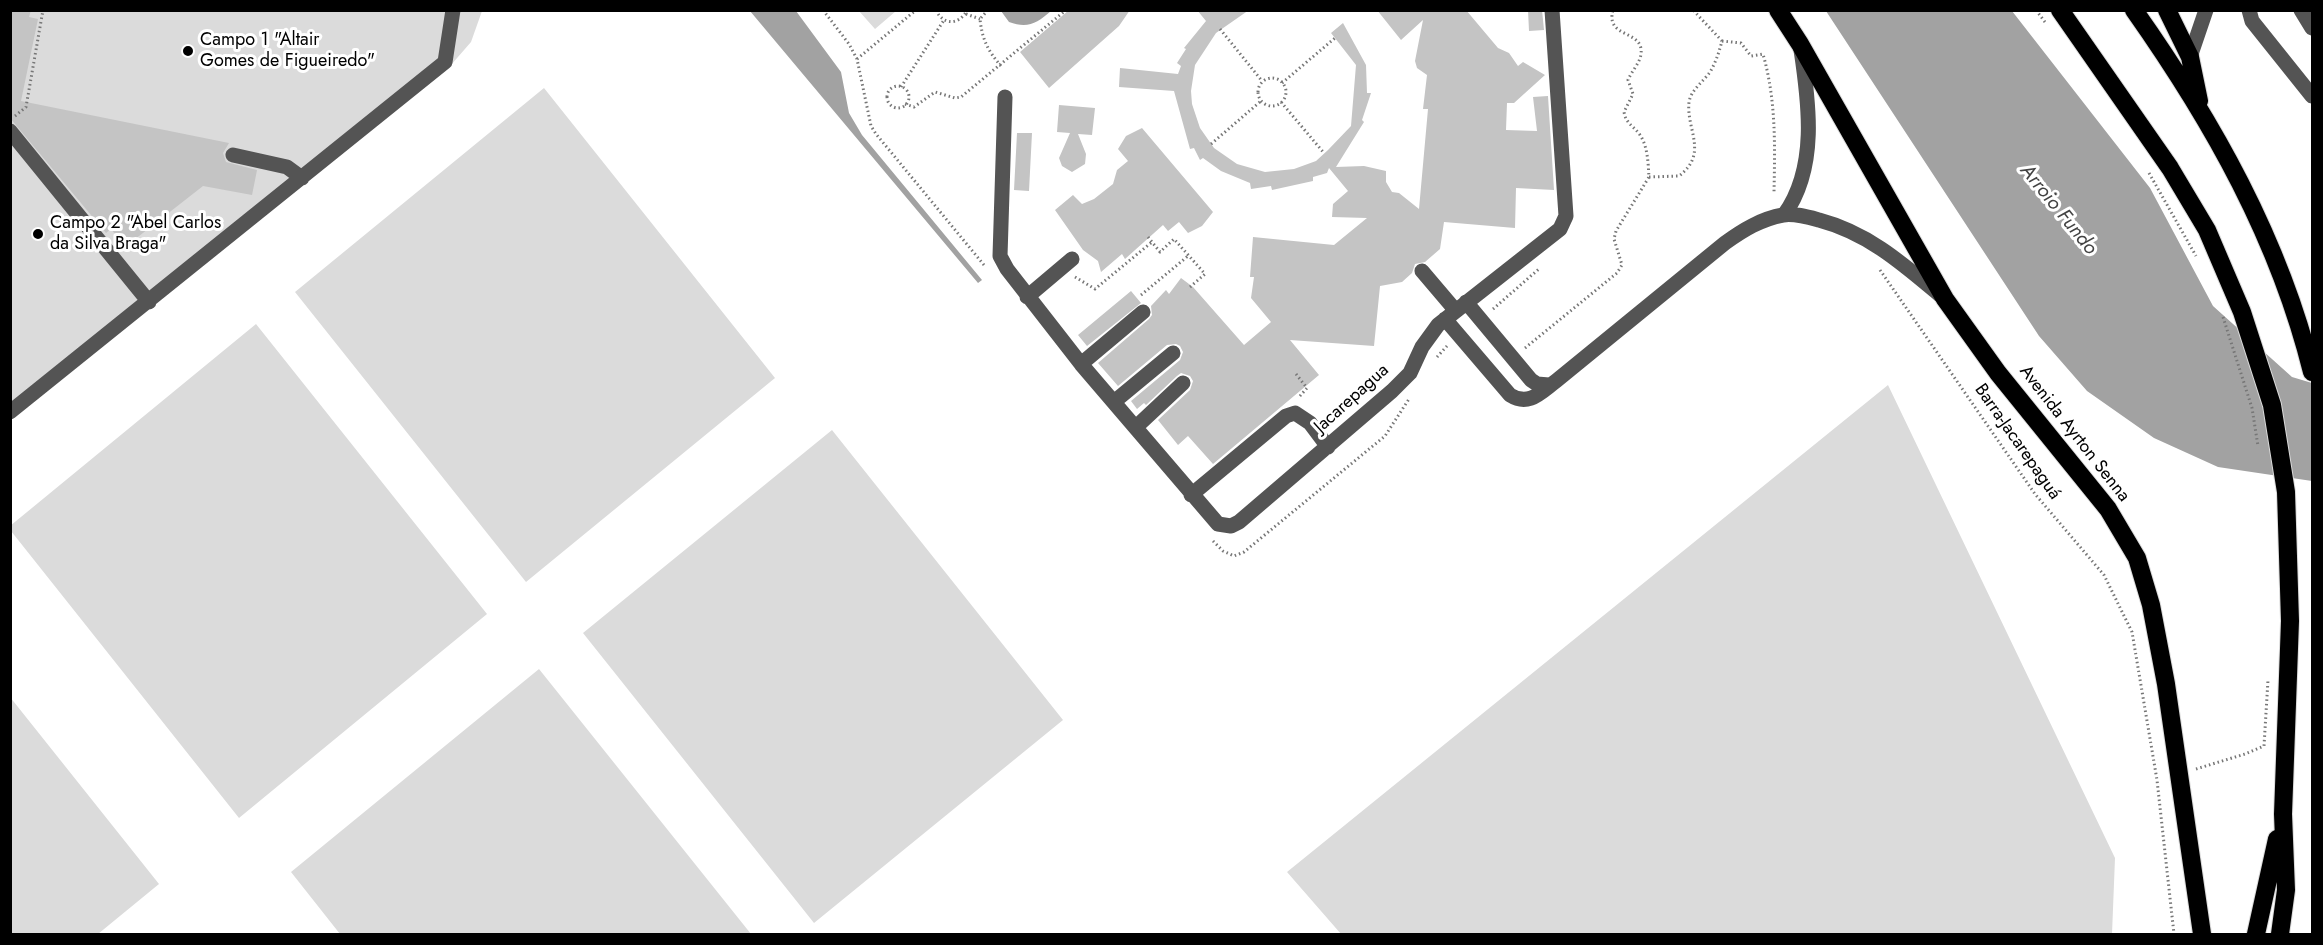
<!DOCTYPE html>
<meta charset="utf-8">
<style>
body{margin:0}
#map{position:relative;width:2323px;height:945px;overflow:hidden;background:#fff;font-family:Jost,sans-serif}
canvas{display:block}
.frame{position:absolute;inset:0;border:12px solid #000;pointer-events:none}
</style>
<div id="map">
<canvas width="2323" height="945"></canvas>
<div class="frame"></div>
</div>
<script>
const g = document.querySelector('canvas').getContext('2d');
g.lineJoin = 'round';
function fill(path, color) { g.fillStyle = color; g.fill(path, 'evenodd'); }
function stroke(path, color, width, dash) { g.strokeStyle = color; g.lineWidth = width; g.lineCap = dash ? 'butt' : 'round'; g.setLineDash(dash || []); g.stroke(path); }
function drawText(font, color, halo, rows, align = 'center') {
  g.font = font + ' Jost,sans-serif'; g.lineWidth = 6; g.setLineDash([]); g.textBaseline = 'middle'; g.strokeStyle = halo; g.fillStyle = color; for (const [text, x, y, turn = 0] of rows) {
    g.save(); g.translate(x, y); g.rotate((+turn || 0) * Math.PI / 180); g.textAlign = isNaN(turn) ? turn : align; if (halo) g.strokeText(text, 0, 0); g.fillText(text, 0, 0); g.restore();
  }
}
const green = new Path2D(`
 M 10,11 L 482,11 L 471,42 L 451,65 L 11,419 Z
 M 859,11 L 896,11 L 875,29 Z
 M 544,88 L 775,378 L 526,582 L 295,292 Z
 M 256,324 L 487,614 L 239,818 L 11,531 L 10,526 Z
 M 1888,385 L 2115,858 L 2112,934 L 1341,934 L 1287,872 Z
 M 832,430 L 1063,720 L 814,923 L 583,633 Z
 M 539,669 L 751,934 L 340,934 L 291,872 Z
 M 10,697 L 159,884 L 98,934 L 11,934 Z`);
const water = new Path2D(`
 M 750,11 L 796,11 L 841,72 L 849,113 L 862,135 L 982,280 L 978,283 Z
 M 1001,11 L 1051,10 L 1051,11 C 1037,23 1028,29 1009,22 Z
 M 1826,11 L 2012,11 L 2150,188 L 2213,306 L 2292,377 L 2312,383 L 2312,481 L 2218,467 L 2154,438 L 2087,391 L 2039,336 Z`);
const building = new Path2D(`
 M 10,10 L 31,10 L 29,17 L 38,19 L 21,101 L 229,143 L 223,153 L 226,162 L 257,170 L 252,195 L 203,186 L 125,247 L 111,229 L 106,233 L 10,118 Z
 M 1069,10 L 1130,10 L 1119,26 L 1049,88 L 1020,52 Z
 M 1197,10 L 1249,10 L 1216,33 L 1195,65 L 1191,91 L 1192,104 L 1200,128 L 1214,148 L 1237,164 L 1265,172 L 1294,169 L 1316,161 L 1328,150 L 1351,126 L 1356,65 L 1331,33 L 1343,23 L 1366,65 L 1367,93 L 1371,93 L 1362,120 L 1364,122 L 1336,167 L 1364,166 L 1386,171 L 1386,182 L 1392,192 L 1399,193 L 1419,209 L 1428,109 L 1423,109 L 1427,75 L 1417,68 L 1415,61 L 1423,20 L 1401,40 L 1377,10 L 1466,10 L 1498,48 L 1509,53 L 1518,66 L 1523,62 L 1545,75 L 1514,103 L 1507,103 L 1506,130 L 1537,131 L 1533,97 L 1548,96 L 1554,190 L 1516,188 L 1515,228 L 1444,222 L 1440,249 L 1425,262 L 1415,264 L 1412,273 L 1402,282 L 1380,286 L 1374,346 L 1290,340 L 1319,375 L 1213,464 L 1188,436 L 1178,445 L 1158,420 L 1190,390 L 1193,381 L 1190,376 L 1181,373 L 1177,376 L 1146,405 L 1144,403 L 1137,409 L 1131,401 L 1180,360 L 1183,352 L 1180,346 L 1176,344 L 1167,345 L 1118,386 L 1098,363 L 1149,319 L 1152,315 L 1151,306 L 1166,290 L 1169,294 L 1181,278 L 1193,287 L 1244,345 L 1271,322 L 1251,298 L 1254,277 L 1250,277 L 1253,237 L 1334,245 L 1367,218 L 1332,217 L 1333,204 L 1348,191 L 1329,168 L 1327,173 L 1313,177 L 1313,181 L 1272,190 L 1271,186 L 1251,189 L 1250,183 L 1221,171 L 1203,158 L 1200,160 L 1194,148 L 1190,149 L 1174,91 L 1119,87 L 1120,68 L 1178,74 L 1181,66 L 1177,63 L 1186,49 L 1184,48 L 1206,21 Z
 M 1528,10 L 1542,10 L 1544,30 L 1529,31 Z
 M 1059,105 L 1095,108 L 1092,135 L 1078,134 L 1086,154 L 1085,164 L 1072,172 L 1062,166 L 1059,158 L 1070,133 L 1057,132 Z
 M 1142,128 L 1213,212 L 1202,226 L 1188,233 L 1179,222 L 1168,231 L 1163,225 L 1125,259 L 1122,254 L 1101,272 L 1098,261 L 1083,250 L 1055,210 L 1073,195 L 1082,204 L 1094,199 L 1113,184 L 1117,170 L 1128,161 L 1118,149 L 1126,136 Z
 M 1017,133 L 1032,133 L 1029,191 L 1014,190 Z
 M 1131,291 L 1141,303 L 1087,346 L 1078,335 Z`);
const path = new Path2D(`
 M 823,10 L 849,44 L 857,59 L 871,126 L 876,134 L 984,265
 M 936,10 C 943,26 960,25 967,10
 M 988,10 L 980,19 C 982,39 988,51 1001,66
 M 2036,10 L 2045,22
 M 966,14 L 980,19
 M 1220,29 L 1262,81
 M 1722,41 L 1741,43 L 1751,56 L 1763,54 C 1776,100 1775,144 1774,192
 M 857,59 L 916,10
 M1258 92a14 14 0 1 1 28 0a14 14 0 1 1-28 0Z
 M 1282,83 L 1335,38
 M887 97a11 11 0 1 1 22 0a11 11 0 1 1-22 0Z
 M 901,87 L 944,20
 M 1281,102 L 1324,153
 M 905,104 L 914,107 L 935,92 L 955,98 L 961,97 L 1066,10
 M 15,116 L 26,107 L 43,10
 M 1211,144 L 1261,101
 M 2149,173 L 2196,256
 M 1649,177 L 1679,176 C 1709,153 1686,130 1689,102 C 1691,90 1703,82 1710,72 C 1716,62 1719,52 1722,41 L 1693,10
 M 1148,237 L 1160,252 L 1174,239 L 1205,274 L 1190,287
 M 1880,270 L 2035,494 L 2104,575 L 2132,632 L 2157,780 L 2174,934
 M 1075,277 L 1095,289 L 1152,242
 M 1141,295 L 1188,256
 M 1493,309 L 1540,268
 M 2223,317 L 2252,408 L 2258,446
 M 1525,348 L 1617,273 L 1622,265 L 1614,239 L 1616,231 L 1649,177 C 1648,163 1648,147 1640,135 C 1634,126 1626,124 1624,112 L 1633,94 L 1628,80 C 1631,72 1640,63 1641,54 C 1644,29 1605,39 1613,10
 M 1437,357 L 1447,346
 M 1296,374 L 1307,388 L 1299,397
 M 1213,541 L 1223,551 L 1234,556 L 1244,552 L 1385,436 L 1409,399
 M 2196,769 L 2245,754 L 2264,746 L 2268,680`);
const minor = new Path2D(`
 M 2249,10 L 2252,21 L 2312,96
 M 2301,10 L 2312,28
 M 2190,57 L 2206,10
 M 1005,97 L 1000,256 L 1007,269 L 1081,364 L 1218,524 L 1231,526 L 1239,522 L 1392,391 L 1410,373 L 1422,347 L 1438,325 L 1560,229 L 1566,216 L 1552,10
 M 10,131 L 149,302
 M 233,155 L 287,167 L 302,178
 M 1784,215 C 1818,168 1809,103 1801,50
 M 1422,271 L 1456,311
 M 1027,297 L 1072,259
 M 1466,302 L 1531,380 L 1537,384 L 1549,385
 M 1445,319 L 1510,395 C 1529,407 1541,392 1556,381 L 1725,243 C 1743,230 1761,219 1783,215 C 1794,213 1808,217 1819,220 C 1868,233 1902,263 1940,295
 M 1081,364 L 1143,312
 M 1115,401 L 1173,353
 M 10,412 L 445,62 L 453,10
 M 1136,427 L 1183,383
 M 1191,495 L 1286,416 L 1295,413 L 1310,423 L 1328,447`);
const highway = new Path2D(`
 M 1778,10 L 1800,44 L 1945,299 L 1998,373 L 2108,509 L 2137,558 L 2151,605 L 2166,684 L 2202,934
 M 2060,10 L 2170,168 L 2207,230 L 2242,312 L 2272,405 L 2286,492 L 2290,621 L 2283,814 L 2286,890 L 2280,934
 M 2134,10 C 2213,122 2279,239 2312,372
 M 2167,10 L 2190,57 L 2199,101
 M 2256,934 L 2277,839`);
const markers = [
 [188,51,6,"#000"],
 [38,234,6,"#000"]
];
const poiNames = [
 ["Campo 1 \"Altair",200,41],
 ["Gomes de Figueiredo\"",200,62],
 ["Campo 2 \"Abel Carlos",50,224],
 ["da Silva Braga\"",50,245]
];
const streetNames = [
 ["Jacarepagua",1352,399,-42],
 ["Avenida Ayrton Senna",2074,434,52],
 ["Barra-Jacarepaguá",2017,442,55]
];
const waterNames = [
 ["Arroio Fundo",2058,210,51]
];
fill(green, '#dbdbdb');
fill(water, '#a2a2a2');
fill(building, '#c4c4c4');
stroke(highway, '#dbdbdb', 20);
stroke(path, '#767676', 3, [1.5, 3]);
stroke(minor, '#545454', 15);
stroke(highway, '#000', 18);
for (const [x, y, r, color] of markers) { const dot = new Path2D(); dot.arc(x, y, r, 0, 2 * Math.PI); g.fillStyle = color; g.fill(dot); stroke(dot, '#fff', 2); }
drawText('18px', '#000', '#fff', poiNames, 'left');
drawText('18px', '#000', '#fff', streetNames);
drawText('italic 20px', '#434343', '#fff', waterNames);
</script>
